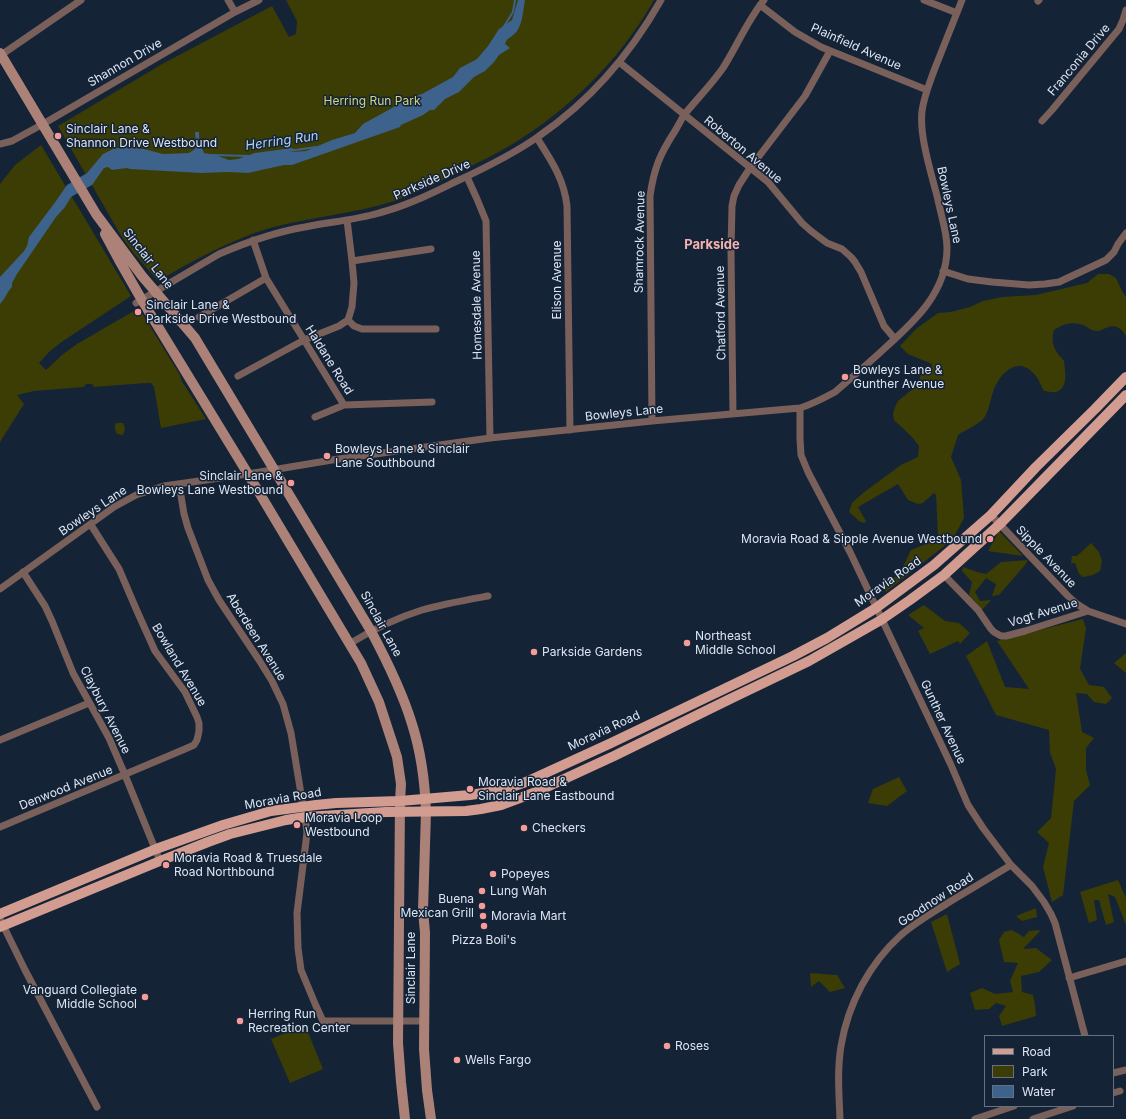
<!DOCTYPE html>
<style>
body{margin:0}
#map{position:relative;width:1126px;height:1119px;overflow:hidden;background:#152337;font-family:Inter,sans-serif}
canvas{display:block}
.legend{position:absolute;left:984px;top:1035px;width:130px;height:72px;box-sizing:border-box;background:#152337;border:1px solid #657182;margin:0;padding:5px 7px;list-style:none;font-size:12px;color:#dce5f3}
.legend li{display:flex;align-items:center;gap:8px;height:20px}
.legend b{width:20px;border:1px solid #657182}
</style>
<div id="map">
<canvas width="1126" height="1119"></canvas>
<ul class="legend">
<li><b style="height:5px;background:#d29d90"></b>Road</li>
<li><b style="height:11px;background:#3b3d04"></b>Park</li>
<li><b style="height:11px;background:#3d628b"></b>Water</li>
</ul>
</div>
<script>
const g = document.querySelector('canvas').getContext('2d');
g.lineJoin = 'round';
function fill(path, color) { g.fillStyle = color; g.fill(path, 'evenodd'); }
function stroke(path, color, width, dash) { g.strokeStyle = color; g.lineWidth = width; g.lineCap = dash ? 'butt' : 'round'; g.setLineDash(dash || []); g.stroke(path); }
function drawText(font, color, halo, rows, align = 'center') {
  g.font = font + ' Inter,sans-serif'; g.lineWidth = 3; g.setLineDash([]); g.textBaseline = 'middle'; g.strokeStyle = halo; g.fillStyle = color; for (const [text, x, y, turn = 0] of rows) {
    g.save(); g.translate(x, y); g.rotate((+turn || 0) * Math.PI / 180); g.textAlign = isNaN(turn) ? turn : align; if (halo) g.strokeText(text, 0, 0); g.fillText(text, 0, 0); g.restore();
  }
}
const green = new Path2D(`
 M 286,0 L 654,0 C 620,60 570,109 511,145 C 496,154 479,162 463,170 C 440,181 418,193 394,201 C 353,214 311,217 270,228 C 230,240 194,260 158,281 L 132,251 L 120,234 L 58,126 L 164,63 L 272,6 L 289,37 L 296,34 L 297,21 Z
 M 41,145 L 131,296 L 63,341 L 50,351 L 39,363 L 46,370 L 62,355 L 77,344 L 139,308 L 143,315 L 180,375 L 181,380 L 206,419 L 161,428 L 154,387 L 151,383 L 146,383 L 94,387 L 92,384 L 86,384 L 84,387 L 34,391 L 17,395 L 24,404 L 0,442 L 0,184 L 15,165 Z
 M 1098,274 L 1109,274 L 1116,278 L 1122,291 L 1126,297 L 1126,336 C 1121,327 1115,324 1106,328 C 1102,329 1101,331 1097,331 C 1091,331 1088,327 1083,325 C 1072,321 1063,324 1054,330 C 1050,344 1055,351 1064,361 C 1065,371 1069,388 1056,392 C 1053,393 1048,391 1044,391 C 1041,386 1039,379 1035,375 C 1018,354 999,374 993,392 C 990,401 989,411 984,418 C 981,423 964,431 958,435 L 951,457 L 961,480 L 964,518 L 953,539 L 886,592 L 882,587 L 900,573 L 911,550 L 938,539 L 938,536 L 936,495 L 934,493 L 923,503 L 918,504 L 908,500 L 898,484 L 858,507 L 866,521 L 864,523 L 859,521 L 849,512 L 852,503 L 863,493 L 901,465 L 918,457 L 919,446 L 912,437 L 894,420 L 893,414 L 895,407 L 898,401 L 919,384 L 921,372 L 931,368 L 932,364 L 908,354 L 900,346 L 916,329 L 938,313 L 951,312 L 970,307 L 983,301 L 1002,297 L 1036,295 L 1087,283 Z
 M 116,423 L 123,423 C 125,427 126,431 122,435 L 117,434 C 115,430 114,427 116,423 Z
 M 999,531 L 1023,556 L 988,551 Z
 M 1091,543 L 1099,552 L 1102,561 L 1100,571 L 1093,575 L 1083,577 L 1079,574 L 1075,563 L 1071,563 L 1072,556 L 1077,556 Z
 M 1028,560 L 1025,565 L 999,595 L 992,596 L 996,584 L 986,578 L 975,592 L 980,601 L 991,600 L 982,610 L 969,595 L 972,582 L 962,571 L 963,567 L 977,572 L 986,574 L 1001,562 Z
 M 924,605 L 945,621 L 959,623 L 970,633 L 960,644 L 958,641 L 930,654 L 918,631 L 924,628 L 908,615 Z
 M 1083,619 L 1086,628 L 1080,669 L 1089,685 L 1104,687 L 1112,698 L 1106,704 L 1094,702 L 1087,694 L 1076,693 L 1082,732 L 1094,738 L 1086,748 L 1086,770 L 1090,785 L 1074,801 L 1063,895 L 1052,902 L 1043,867 L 1049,843 L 1037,832 L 1051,818 L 1056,769 L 1050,753 L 1049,730 L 996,715 L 966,656 L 987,641 L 1005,687 L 1029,689 L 997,641 Z
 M 1126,653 L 1126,673 L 1114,663 Z
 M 899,777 L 907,791 L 887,806 L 868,803 L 873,789 Z
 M 1118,880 L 1126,898 L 1126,925 L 1115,897 L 1108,894 L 1114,922 L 1106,925 L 1099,900 L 1094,900 L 1097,920 L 1089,923 L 1080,892 Z
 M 1036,908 L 1037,917 L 1022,921 L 1016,916 Z
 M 947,914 L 960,964 L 947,972 L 931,922 Z
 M 1012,930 L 1024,937 L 1029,931 L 1039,930 L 1040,931 L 1023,949 L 1036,948 L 1052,960 L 1039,972 L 1021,976 L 1022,992 L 1033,995 L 1035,1005 L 1036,1016 L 1002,1026 L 999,1016 L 1006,1006 L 996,1003 L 989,1009 L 975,1010 L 970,993 L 982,988 L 995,994 L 1013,992 L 1010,981 L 1018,963 L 1004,962 L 999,940 L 1004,932 Z
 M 810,973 L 837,975 L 845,988 L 830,992 L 819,981 L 811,987 Z
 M 305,1025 L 323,1069 L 290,1083 L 271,1039 Z`);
const water = new Path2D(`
 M 518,0 L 525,0 C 523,10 523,22 517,31 C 513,37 507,37 505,44 L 510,48 L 499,55 L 494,62 L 485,71 L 474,77 L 459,92 L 445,99 L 434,110 L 430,110 L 423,115 L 401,125 L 400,127 L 292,165 L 284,165 L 248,173 L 229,172 L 201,173 L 130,169 L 127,168 L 112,170 L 108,167 L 104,168 L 92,185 L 71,197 L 65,207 L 56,217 L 17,274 L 12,283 L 12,287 C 7,292 5,299 0,304 L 0,277 L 24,251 L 27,246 L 29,237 L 56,201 L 67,185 L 87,173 L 103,154 L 113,149 L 123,147 L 144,149 L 163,154 L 189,153 L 195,149 L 196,142 L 195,132 L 199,132 L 199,141 L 204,153 L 215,155 L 229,160 L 238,159 L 255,153 L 292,148 L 294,149 L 290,151 L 290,152 L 306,151 L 332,140 L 355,133 L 363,124 L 392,108 L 406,99 L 422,94 L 453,77 L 460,68 L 477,59 L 488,46 L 499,29 L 512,20 Z`);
const stream = new Path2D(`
 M 503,28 L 513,12 L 515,0
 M 289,151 L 316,147
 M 211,155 L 249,156`);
const street = new Path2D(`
 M 228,0 L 235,12
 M 924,0 L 957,13
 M 1038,1 L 1039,0
 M 760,5 L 795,32 L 821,47 L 927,90
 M 1,55 L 81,0
 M 619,62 L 768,182 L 802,223 L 811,231 L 827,243 L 842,249 L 851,257 L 855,262 L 861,272 L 884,326 L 895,339
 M 1042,121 L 1052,110 L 1119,29 L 1123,20 L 1126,10
 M 537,138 C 551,160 564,179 567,206 L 570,430
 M 0,144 L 12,141 L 43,124 L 235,12 L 259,0
 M 467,177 L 477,199 L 486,221 L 490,438
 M 253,240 L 266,278 L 344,405
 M 352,261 L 431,249
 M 943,271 L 968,279 L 992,282 L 1029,285 L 1045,284 L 1059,282 L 1106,260 L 1114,252 L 1118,244 L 1126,233
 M 136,303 L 219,254 C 247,242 275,232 305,227 C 330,222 355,220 379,213 C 407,206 432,193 457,181 C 485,168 514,154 539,136 C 590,101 631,53 661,0
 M 199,317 L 266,278
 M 348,320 L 354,326 L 362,329 L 436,329
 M 238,376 L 304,340 L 339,326 L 348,320 L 352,307 L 354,283 L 352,261 L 347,220
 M 800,408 L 800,439 L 801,455 L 808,472 L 850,552 L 951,765 L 968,805 L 983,828 L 1011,865 L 1032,886 L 1044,902 L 1051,914 L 1055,923 L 1085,1036
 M 733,414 L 731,250 L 732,206 L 734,196 L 739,185 L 750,168 L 805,96 L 830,51
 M 315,417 L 344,405 L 432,402
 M 652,421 L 650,196 C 654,168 660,154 675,131 C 678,126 681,120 684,115 C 697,99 711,85 723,68 C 737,46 747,21 764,0
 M 179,484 L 184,514 L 188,528 L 208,580 L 219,600 L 259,660 L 272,681 L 283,704 L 291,733 L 303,806
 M 991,515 L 1068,596 L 1077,604 L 1088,611
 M 23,572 L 45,606 L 52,621 L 73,673 L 109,738 L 125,775 L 160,861
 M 944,575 L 978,610 L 991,629 L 994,632 L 1001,636 L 1006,636 L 1025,631 L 1088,611 L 1126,624
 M 0,589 L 114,507 L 136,495 L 164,486 L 248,474 L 332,460 L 490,438 L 652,421 L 800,408 C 813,404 824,398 835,392 C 852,377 869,363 885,348 C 915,321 947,292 947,248 C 947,232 941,215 938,200 C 932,175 919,137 922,111 C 924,96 930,82 935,68 C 944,45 953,23 962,0
 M 349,644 C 372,630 396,618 422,610 C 443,604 466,600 488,596
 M 0,740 L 89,703
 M 305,817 L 307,832 L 306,841 L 297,913 L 298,948 L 301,970 L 316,1006 L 323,1021 L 424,1021
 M 0,827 L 185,749 L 194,745 L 197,740 L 199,731 L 199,723 L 197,717 L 185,692 L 155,651 L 137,611 L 119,569 L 91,525
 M 0,919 L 25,970 L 97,1107
 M 1069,978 L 1126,961
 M 1113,1073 L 1126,1070
 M 1113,1093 L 1120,1091
 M 840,1119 C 839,1095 837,1070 841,1046 C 848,1004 869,964 901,935 C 916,922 934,912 951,901 C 971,889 991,877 1011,865
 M 975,1119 L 1014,1106
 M 1033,1119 L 1073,1106`);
const secondary = new Path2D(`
 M 0,53 L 96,214 L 142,276 L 195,338 L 371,631 C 387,661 402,691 412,724 C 421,752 425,783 426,812 L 423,910 L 425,933 L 424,1049 L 427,1090 L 431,1119
 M 105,234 L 119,260 L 143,302 L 248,474 L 361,663 L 379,702 L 397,757 L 401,784 L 400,801 L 398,1043 L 401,1082 L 405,1119`);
const primary = new Path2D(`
 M 0,914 L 156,849 L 223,825 L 271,811 L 316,805 L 336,803 L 400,801 L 470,795 L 503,790 L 526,782 L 609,744 L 793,656 L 827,638 L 876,608 L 934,565 L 991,515 L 1036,467 L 1095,409 L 1126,377
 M 0,927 L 160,861 L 208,842 L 230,834 L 286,820 L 305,817 L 386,812 L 466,811 L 481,809 L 501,805 L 536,792 L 614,756 L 730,699 L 809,661 L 881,620 L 910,600 L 944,575 L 1000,524 L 1126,395`);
const markers = [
 [58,136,4,"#f59b99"],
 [138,312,4,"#f59b99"],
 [845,377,4,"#f59b99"],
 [327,456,4,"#f59b99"],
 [291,483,4,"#f59b99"],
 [990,539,4,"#f59b99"],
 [687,643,4,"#f59b99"],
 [534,652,4,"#f59b99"],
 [470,789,4,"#f59b99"],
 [297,825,4,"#f59b99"],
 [524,828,4,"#f59b99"],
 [166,865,4,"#f59b99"],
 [493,874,4,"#f59b99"],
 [482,891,4,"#f59b99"],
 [482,906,4,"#f59b99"],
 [483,916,4,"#f59b99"],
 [484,926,4,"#f59b99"],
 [145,997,4,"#f59b99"],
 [240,1021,4,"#f59b99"],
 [667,1046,4,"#f59b99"],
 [457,1060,4,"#f59b99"]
];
const streetNames = [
 ["Plainfield Avenue",856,47,24],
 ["Franconia Drive",1079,60,-50],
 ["Shannon Drive",125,63,-30],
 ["Roberton Avenue",743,150,40],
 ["Parkside Drive",432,180,-24],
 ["Bowleys Lane",949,205,78],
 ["Shamrock Avenue",640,242,-89],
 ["Sinclair Lane",148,259,52],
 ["Elison Avenue",557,280,-90],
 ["Homesdale Avenue",477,305,-91],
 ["Chatford Avenue",721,313,-91],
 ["Haldane Road",329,360,58],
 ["Bowleys Lane",624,413,-6],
 ["Bowleys Lane",93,511,-34],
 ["Sipple Avenue",1046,557,46],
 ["Moravia Road",888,582,-35],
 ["Vogt Avenue",1043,613,-17],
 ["Sinclair Lane",381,624,61],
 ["Aberdeen Avenue",256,637,58],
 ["Bowland Avenue",179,665,59],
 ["Claybury Avenue",105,710,63],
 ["Gunther Avenue",943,722,65],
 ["Moravia Road",604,731,-25],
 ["Denwood Avenue",66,788,-22],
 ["Moravia Road",283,799,-10],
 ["Goodnow Road",936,900,-33],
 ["Sinclair Lane",411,968,-90]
];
const parkNames = [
 ["Herring Run Park",372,101]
];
const poiNames = [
 ["Sinclair Lane &",66,129],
 ["Shannon Drive Westbound",66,143],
 ["Sinclair Lane &",146,305],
 ["Parkside Drive Westbound",146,319],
 ["Bowleys Lane &",853,370],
 ["Gunther Avenue",853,384],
 ["Bowleys Lane & Sinclair",335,449],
 ["Lane Southbound",335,463],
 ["Sinclair Lane &",283,476,"right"],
 ["Bowleys Lane Westbound",283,490,"right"],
 ["Moravia Road & Sipple Avenue Westbound",982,539,"right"],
 ["Northeast",695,636],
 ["Middle School",695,650],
 ["Parkside Gardens",542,652],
 ["Moravia Road &",478,782],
 ["Sinclair Lane Eastbound",478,796],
 ["Moravia Loop",305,818],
 ["Westbound",305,832],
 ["Checkers",532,828],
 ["Moravia Road & Truesdale",174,858],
 ["Road Northbound",174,872],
 ["Popeyes",501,874],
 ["Lung Wah",490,891],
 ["Buena",474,899,"right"],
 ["Mexican Grill",474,913,"right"],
 ["Moravia Mart",491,916],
 ["Pizza Boli's",484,940,"center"],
 ["Vanguard Collegiate",137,990,"right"],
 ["Middle School",137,1004,"right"],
 ["Herring Run",248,1014],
 ["Recreation Center",248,1028],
 ["Roses",675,1046],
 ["Wells Fargo",465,1060]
];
const waterNames = [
 ["Herring Run",282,141,-8]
];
const neighbourhoodNames = [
 ["Parkside",712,245]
];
fill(green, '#3b3d04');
fill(water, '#3d628b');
stroke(stream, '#3d628b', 2);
stroke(street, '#7a605a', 7);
stroke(secondary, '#ac8278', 10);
stroke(primary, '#d29d90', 10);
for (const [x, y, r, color] of markers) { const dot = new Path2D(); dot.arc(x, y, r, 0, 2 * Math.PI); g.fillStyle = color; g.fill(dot); stroke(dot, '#152337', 1.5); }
drawText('12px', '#dce5f3', '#152337', streetNames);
drawText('12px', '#ced47e', '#152337', parkNames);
drawText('12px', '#dce5f3', '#152337', poiNames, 'left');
drawText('italic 13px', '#afd1f7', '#152337', waterNames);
drawText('bold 13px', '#f6b2af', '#152337', neighbourhoodNames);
</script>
